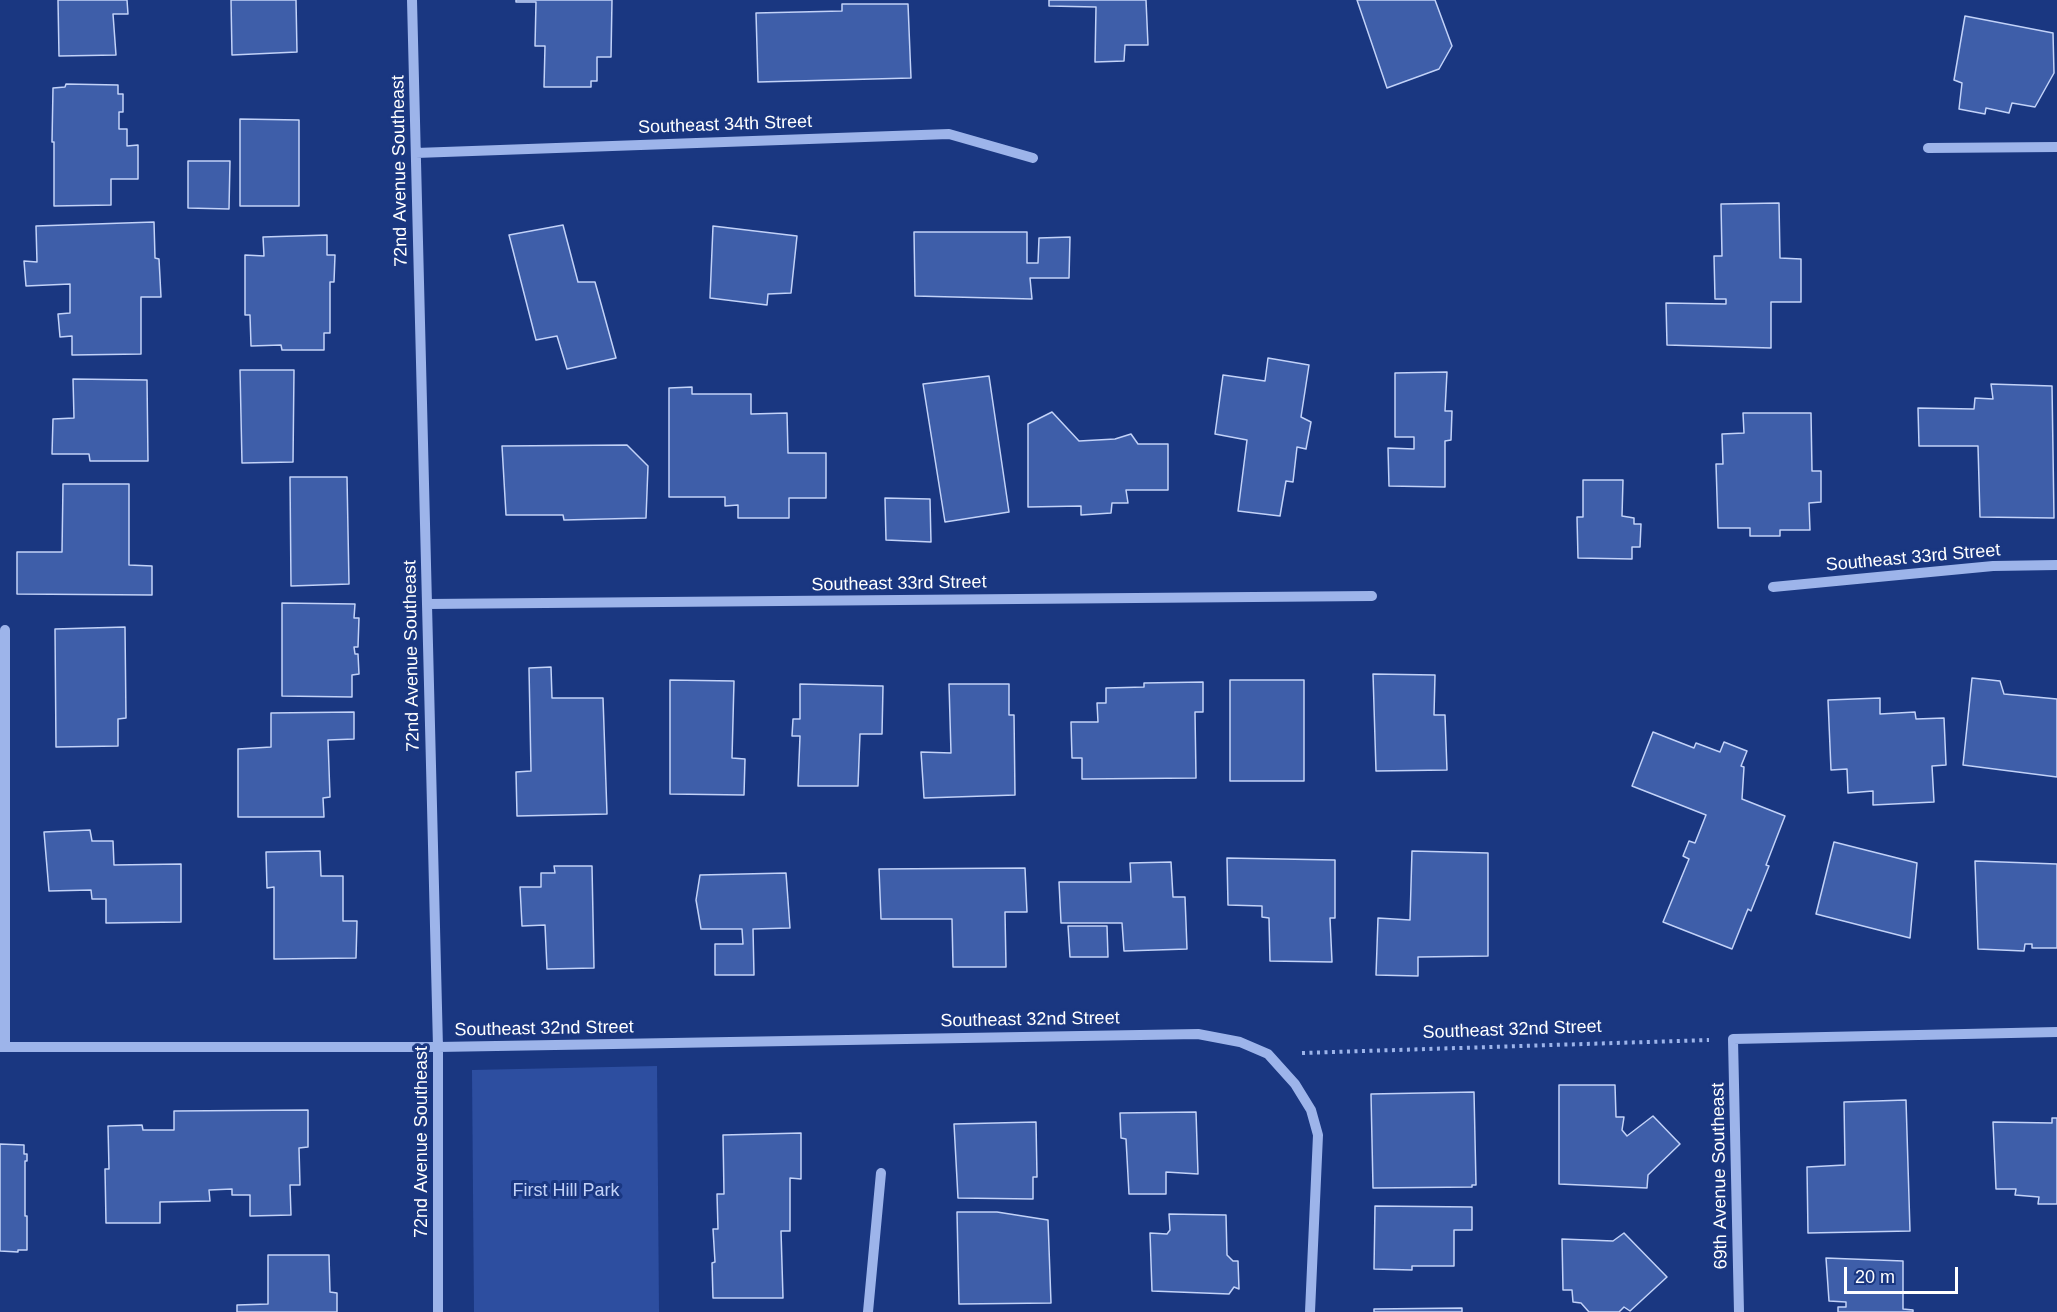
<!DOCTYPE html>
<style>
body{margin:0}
#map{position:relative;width:2057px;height:1312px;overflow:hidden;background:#1a3781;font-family:Helvetica,sans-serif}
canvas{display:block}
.scale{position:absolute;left:1844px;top:1267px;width:114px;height:27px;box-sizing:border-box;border:3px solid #fff;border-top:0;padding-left:8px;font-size:18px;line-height:21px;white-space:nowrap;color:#fff;-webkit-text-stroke:4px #1a3781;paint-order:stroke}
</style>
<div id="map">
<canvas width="2057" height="1312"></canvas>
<div class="scale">20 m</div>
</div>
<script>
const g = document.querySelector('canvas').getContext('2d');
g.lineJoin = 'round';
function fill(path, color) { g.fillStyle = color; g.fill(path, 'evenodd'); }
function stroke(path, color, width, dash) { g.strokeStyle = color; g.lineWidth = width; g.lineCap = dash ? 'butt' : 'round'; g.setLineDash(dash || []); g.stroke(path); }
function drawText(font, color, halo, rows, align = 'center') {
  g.font = font + ' Helvetica,sans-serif'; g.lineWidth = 6; g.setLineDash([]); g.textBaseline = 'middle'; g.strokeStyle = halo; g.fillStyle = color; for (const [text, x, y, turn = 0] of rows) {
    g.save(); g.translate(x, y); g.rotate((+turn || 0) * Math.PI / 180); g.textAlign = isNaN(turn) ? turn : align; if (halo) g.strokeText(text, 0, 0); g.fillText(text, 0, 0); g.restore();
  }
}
const green = new Path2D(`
 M 657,1066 L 659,1312 L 474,1312 L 472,1070 Z`);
const building = new Path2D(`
 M 58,0 L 127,0 L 128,14 L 113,14 L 116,55 L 59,56 Z
 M 231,0 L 296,0 L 297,52 L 232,55 Z
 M 516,0 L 612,0 L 611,57 L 597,57 L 597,81 L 591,81 L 591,87 L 544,87 L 545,46 L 535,46 L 536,2 L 516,2 Z
 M 1049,0 L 1146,0 L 1148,45 L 1125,45 L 1124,61 L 1095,62 L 1096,7 L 1049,6 Z
 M 1357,0 L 1435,0 L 1452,46 L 1439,69 L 1387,88 Z
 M 842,4 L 908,4 L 911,78 L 758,82 L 756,13 L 842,11 Z
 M 1965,16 L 2053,33 L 2054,73 L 2035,107 L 2012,103 L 2009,113 L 1986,108 L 1985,114 L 1959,109 L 1962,83 L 1954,80 Z
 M 66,84 L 118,85 L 118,94 L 123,94 L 123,112 L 119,112 L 119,129 L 127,129 L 127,146 L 138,145 L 138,179 L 111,179 L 111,205 L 54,206 L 54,142 L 52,142 L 53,88 L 65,87 Z
 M 240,119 L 299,120 L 299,206 L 240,206 Z
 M 188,161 L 230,161 L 229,209 L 188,208 Z
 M 1779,203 L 1780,258 L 1801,259 L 1801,302 L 1771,302 L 1771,348 L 1667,345 L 1666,303 L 1726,304 L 1726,299 L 1715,299 L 1714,256 L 1722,256 L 1721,204 Z
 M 154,222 L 155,258 L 159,259 L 161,297 L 141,297 L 141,354 L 72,355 L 72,336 L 60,337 L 58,314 L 70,313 L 70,284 L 26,286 L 24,261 L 37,262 L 36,226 Z
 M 563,225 L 578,282 L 595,282 L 616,358 L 567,369 L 557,336 L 536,340 L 509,235 Z
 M 713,226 L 797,236 L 791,293 L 768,294 L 767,305 L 710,298 Z
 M 914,232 L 1027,232 L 1027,263 L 1038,263 L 1039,238 L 1070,237 L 1069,278 L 1030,278 L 1032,299 L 915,296 Z
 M 327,235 L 327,255 L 335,255 L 334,282 L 330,282 L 330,333 L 324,333 L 324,350 L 282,350 L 281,345 L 251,346 L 250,315 L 245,315 L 245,255 L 264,256 L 263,237 Z
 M 1268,358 L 1309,365 L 1301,417 L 1311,422 L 1306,449 L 1297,447 L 1293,482 L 1286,481 L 1280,516 L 1238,511 L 1247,440 L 1215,434 L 1223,375 L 1265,381 Z
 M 240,370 L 294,370 L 293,462 L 242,463 Z
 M 1447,372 L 1445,411 L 1452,411 L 1451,440 L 1445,441 L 1445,487 L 1389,486 L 1388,448 L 1414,449 L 1414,437 L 1395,437 L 1395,373 Z
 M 989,376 L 1009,512 L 945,522 L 923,384 Z
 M 73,379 L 147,380 L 148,461 L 90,461 L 89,454 L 52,454 L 53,419 L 74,418 Z
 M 1991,384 L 2052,386 L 2054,518 L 1980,517 L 1978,446 L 1919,446 L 1918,408 L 1974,409 L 1975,398 L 1993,399 Z
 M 692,387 L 692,394 L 751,394 L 751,414 L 787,413 L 788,453 L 826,453 L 826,498 L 789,498 L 789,518 L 738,518 L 738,505 L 725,506 L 725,497 L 669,497 L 669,388 Z
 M 1052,412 L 1079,441 L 1115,439 L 1131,434 L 1138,444 L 1168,444 L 1168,490 L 1126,490 L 1128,503 L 1112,503 L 1111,513 L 1081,515 L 1081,506 L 1028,507 L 1028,424 Z
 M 1743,413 L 1811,413 L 1812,471 L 1821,471 L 1821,502 L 1809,503 L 1810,530 L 1780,530 L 1780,536 L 1750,536 L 1750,528 L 1718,528 L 1716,464 L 1723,464 L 1722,434 L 1744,433 Z
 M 627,445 L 648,466 L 646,518 L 564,520 L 563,515 L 506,515 L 502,446 Z
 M 290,477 L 347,477 L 349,584 L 291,586 Z
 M 1583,480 L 1623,480 L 1622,516 L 1634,518 L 1634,524 L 1641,524 L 1640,547 L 1632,547 L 1632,559 L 1578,558 L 1577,517 L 1583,517 Z
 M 63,484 L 129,484 L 129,565 L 152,566 L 152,595 L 17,594 L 17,552 L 62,552 Z
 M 885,498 L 930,499 L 931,542 L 886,540 Z
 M 282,603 L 355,604 L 354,618 L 359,618 L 358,647 L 354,647 L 355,654 L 358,654 L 359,674 L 352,675 L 352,697 L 282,696 Z
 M 125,627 L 126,718 L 118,719 L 118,746 L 56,747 L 55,629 Z
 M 551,667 L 552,698 L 603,698 L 607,814 L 517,816 L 516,772 L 531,771 L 529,668 Z
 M 1373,674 L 1435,675 L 1434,715 L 1445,715 L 1447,770 L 1376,771 Z
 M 1972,678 L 2000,681 L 2004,694 L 2057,699 L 2057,777 L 1963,765 Z
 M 670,680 L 734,681 L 732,758 L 745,759 L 744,795 L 670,794 Z
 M 1230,680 L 1304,680 L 1304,781 L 1230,781 Z
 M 1203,682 L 1203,712 L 1195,712 L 1196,778 L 1082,779 L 1082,758 L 1072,758 L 1071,722 L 1098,722 L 1097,703 L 1106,703 L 1106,688 L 1144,687 L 1144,683 Z
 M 800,684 L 883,686 L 882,734 L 860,734 L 858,786 L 798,786 L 800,736 L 792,736 L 793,719 L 800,719 Z
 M 949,684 L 1009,684 L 1009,715 L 1014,715 L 1015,795 L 924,798 L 921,752 L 951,753 Z
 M 1880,698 L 1880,714 L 1915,712 L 1916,719 L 1944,718 L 1946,765 L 1932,766 L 1934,802 L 1873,805 L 1873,791 L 1848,793 L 1847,769 L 1831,770 L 1828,700 Z
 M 354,712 L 354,739 L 328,740 L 330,797 L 323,798 L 324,817 L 238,817 L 238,749 L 271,747 L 271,713 Z
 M 1653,732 L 1694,748 L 1696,743 L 1720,752 L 1724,742 L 1747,751 L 1741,766 L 1744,767 L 1742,799 L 1785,816 L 1766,865 L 1769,866 L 1751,911 L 1748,909 L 1732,949 L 1663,922 L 1689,859 L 1683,856 L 1689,841 L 1695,843 L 1706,815 L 1632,786 Z
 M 90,830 L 92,841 L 113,841 L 114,865 L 181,864 L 181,922 L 106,923 L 106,899 L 92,899 L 91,890 L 49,891 L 44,832 Z
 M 1834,842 L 1917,863 L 1910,938 L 1816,914 Z
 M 320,851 L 321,876 L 343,876 L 343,921 L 357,921 L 356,958 L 274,959 L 274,887 L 267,888 L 266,852 Z
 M 1412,851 L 1488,853 L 1488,956 L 1418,957 L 1418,976 L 1376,975 L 1378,918 L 1410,920 Z
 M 1227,858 L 1335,860 L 1335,918 L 1330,918 L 1332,962 L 1270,961 L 1269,918 L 1262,917 L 1262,906 L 1228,905 Z
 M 1975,861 L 2057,864 L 2057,948 L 2032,948 L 2032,944 L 2025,944 L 2024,951 L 1978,949 Z
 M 1171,862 L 1173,897 L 1185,897 L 1187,949 L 1124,951 L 1122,923 L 1061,923 L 1059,882 L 1131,882 L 1130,863 Z
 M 554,866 L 592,866 L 594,968 L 547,969 L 545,925 L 522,926 L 520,887 L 541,887 L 541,873 L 555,873 Z
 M 1025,868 L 1027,912 L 1005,912 L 1006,967 L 953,967 L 952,919 L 881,919 L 879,869 Z
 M 786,873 L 790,928 L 753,929 L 754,975 L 715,975 L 715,944 L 743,944 L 742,929 L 701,929 L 696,900 L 700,875 Z
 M 1068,926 L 1107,926 L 1108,957 L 1070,957 Z
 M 1559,1085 L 1615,1085 L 1616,1117 L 1624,1117 L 1622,1130 L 1627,1136 L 1653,1116 L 1680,1144 L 1648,1175 L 1647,1188 L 1559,1184 Z
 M 1474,1092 L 1476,1185 L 1472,1185 L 1472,1187 L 1373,1188 L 1371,1094 Z
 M 1906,1100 L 1910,1231 L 1808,1233 L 1807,1167 L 1845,1165 L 1844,1102 Z
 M 308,1110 L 308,1147 L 299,1148 L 300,1185 L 290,1185 L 291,1215 L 250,1216 L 250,1195 L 232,1195 L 232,1189 L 209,1190 L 210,1201 L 160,1202 L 160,1223 L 106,1223 L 105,1169 L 109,1169 L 108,1126 L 142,1125 L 143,1130 L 174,1130 L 174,1111 Z
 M 1196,1112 L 1198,1174 L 1166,1172 L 1166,1194 L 1129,1194 L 1126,1139 L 1121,1138 L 1120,1113 Z
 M 2052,1118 L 2057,1118 L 2057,1204 L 2038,1204 L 2039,1197 L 2015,1195 L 2016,1189 L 1996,1189 L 1993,1122 L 2052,1123 Z
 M 1036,1122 L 1037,1177 L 1033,1177 L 1033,1199 L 958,1198 L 954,1124 Z
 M 801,1133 L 801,1179 L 790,1178 L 790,1231 L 781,1231 L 783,1298 L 713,1298 L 712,1263 L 715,1262 L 713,1229 L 718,1229 L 717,1194 L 724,1194 L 723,1135 Z
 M 0,1144 L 24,1145 L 24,1154 L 27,1154 L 27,1161 L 25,1161 L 25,1216 L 27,1216 L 27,1250 L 18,1250 L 18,1252 L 0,1251 Z
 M 1375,1206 L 1472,1207 L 1472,1230 L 1454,1230 L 1454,1266 L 1412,1266 L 1412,1270 L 1374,1269 Z
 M 957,1212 L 997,1212 L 1048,1220 L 1051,1303 L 959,1304 Z
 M 1169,1214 L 1226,1215 L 1227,1255 L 1233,1261 L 1238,1261 L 1239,1289 L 1234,1287 L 1229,1294 L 1152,1291 L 1150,1233 L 1167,1234 L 1170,1230 Z
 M 1624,1233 L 1667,1277 L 1630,1311 L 1624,1307 L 1619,1312 L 1589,1312 L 1581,1303 L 1573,1302 L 1572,1290 L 1563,1290 L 1562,1239 L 1613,1241 Z
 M 268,1255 L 329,1255 L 330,1292 L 337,1293 L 337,1312 L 237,1312 L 237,1305 L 268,1304 Z
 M 1826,1258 L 1903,1261 L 1903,1309 L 1913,1310 L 1913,1312 L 1838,1312 L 1838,1307 L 1846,1307 L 1846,1302 L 1829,1301 Z
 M 1462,1308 L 1462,1312 L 1374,1312 L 1374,1309 Z`);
const path = new Path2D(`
 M 1302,1053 L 1709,1040`);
const minor = new Path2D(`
 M 412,0 L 438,1047 L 438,1312
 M 1928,148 L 2057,147
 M 416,153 L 949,134 L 1033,158
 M 1773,587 L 1993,566 L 2057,565
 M 427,604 L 1372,596
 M 5,630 L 5,1047
 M 0,1047 L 438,1047 L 1198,1034 L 1240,1042 L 1268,1054 L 1295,1084 L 1311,1110 L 1318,1135 L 1310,1312
 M 868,1312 L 881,1173
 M 1739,1312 L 1733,1039 L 2057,1032`);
const streetNames = [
 ["Southeast 34th Street",725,125,-2],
 ["72nd Avenue Southeast",400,171,-91],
 ["Southeast 33rd Street",1913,558,-5],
 ["Southeast 33rd Street",899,584,-1],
 ["72nd Avenue Southeast",412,656,-91],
 ["Southeast 32nd Street",1030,1020,-1],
 ["Southeast 32nd Street",544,1029,-1],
 ["Southeast 32nd Street",1512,1030,-2],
 ["72nd Avenue Southeast",422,1142,-90],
 ["69th Avenue Southeast",1720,1176,-91]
];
const parkNames = [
 ["First Hill Park",566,1191]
];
fill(green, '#2d4ea0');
fill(building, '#3e5ea9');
stroke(building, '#c2d2f8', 1.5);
stroke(path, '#9db4ea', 4, [3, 4.5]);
stroke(minor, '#9db4ea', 10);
drawText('18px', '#fff', '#1a3781', streetNames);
drawText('18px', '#c2d2f8', '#1a3781', parkNames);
</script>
